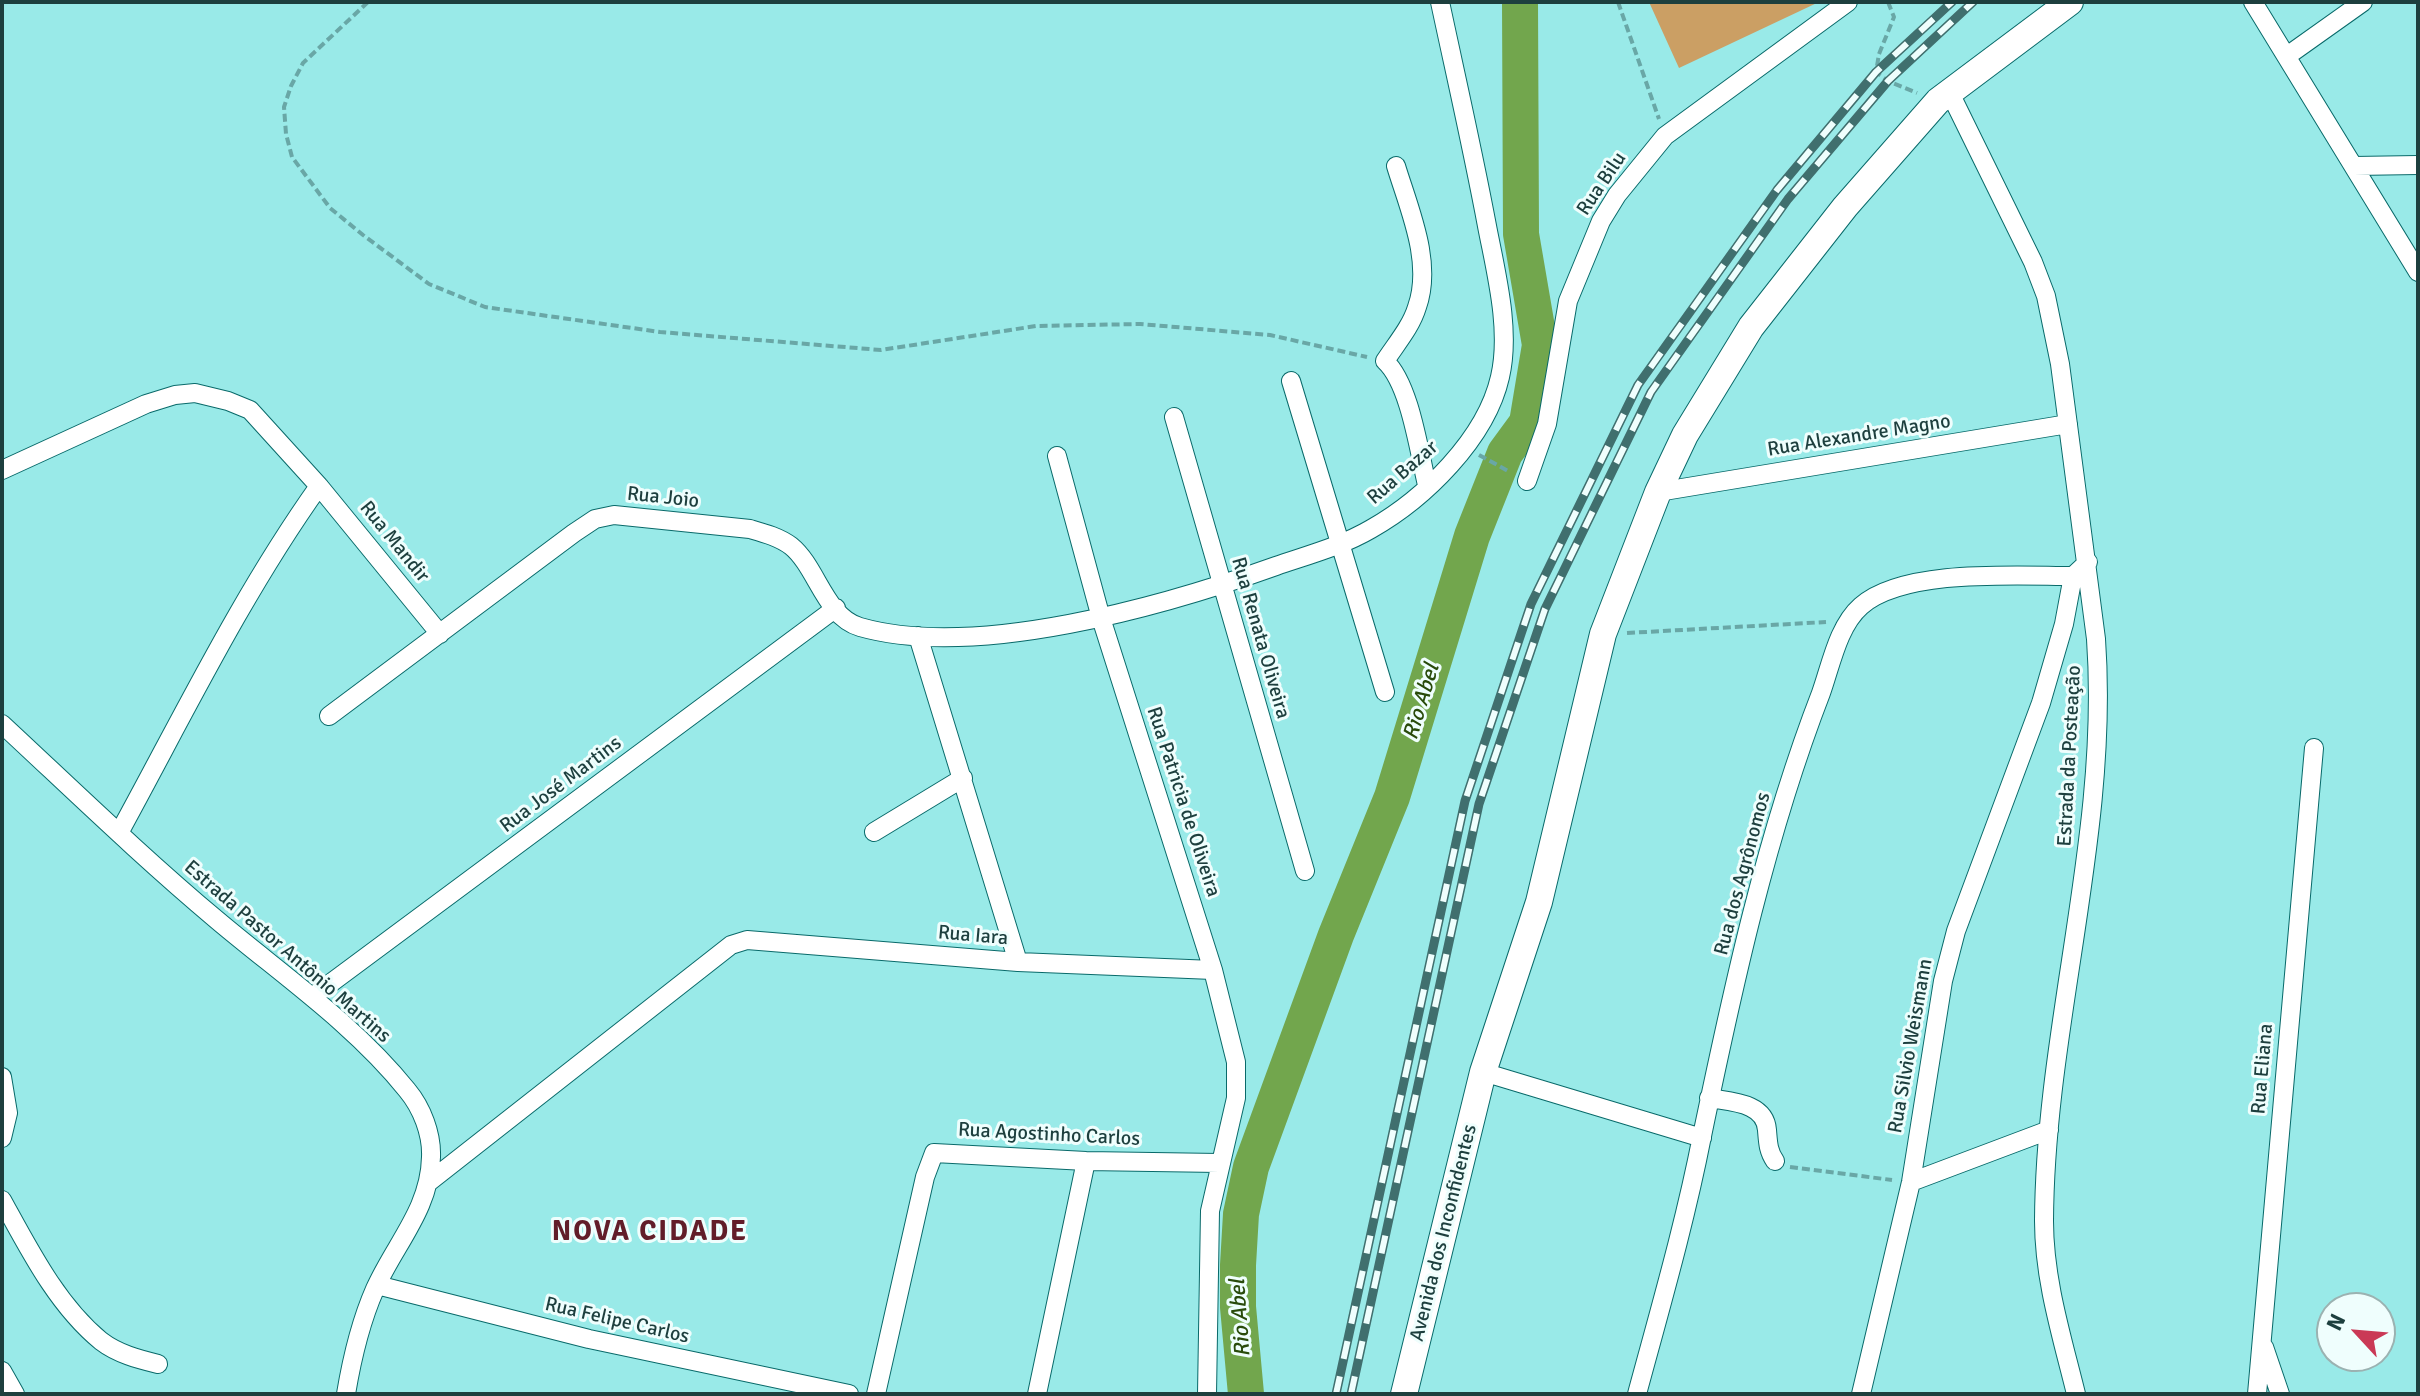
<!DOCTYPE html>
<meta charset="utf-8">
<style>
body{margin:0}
#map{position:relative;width:2420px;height:1396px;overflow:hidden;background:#99eae8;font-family:Signika,sans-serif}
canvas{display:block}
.frame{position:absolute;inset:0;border:4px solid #1d3f3e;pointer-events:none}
.north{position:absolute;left:2316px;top:1292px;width:80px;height:80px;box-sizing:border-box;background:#effefd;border:2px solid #9bb2b1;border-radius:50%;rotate:296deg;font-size:22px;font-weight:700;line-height:32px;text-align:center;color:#1d3f3e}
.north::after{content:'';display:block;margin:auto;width:28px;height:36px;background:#ca3956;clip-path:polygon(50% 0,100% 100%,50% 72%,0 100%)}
</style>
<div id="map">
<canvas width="2420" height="1396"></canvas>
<div class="frame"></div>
<div class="north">N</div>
</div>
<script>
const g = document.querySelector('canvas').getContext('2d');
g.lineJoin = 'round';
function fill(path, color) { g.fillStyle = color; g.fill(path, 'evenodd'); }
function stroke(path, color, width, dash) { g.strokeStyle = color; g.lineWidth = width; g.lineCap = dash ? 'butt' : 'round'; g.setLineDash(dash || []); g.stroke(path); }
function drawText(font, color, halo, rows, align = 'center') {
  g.font = font + ' Signika,sans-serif'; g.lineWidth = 6; g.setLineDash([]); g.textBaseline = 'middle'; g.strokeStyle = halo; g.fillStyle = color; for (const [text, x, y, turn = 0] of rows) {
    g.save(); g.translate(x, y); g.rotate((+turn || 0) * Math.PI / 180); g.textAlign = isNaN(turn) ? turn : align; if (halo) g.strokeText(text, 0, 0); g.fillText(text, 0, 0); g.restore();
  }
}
const green = new Path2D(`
 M 1649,2 L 1819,2 L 1679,68 Z`);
const river = new Path2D(`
 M 1246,1394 L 1238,1307 L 1238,1265 L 1241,1214 L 1251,1167 L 1336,935 L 1392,797 L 1472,536 L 1505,453 L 1527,423 L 1540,345 L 1521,234 L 1520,2`);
const path = new Path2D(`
 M 368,2 L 303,63 L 291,86 L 284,107 L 286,134 L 292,157 L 330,208 L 363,235 L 429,284 L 485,307 L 660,332 L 881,350 L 1036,326 L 1140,324 L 1270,335 L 1367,357
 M 1618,2 L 1659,119
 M 1888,2 L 1894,17 L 1879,54 L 1876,72 L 1888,81 L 1917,93
 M 1479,455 L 1510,472
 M 1627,633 L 1826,622
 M 1790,1167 L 1892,1180`);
const minor = new Path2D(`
 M 2253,2 L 2418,272
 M 2287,56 L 2363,2
 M 1950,93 L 2033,262 L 2046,296 L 2060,364 L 2096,639 C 2110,835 2045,1026 2044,1221 C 2044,1280 2062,1337 2076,1394
 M 1396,166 C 1409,209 1433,262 1417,307 C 1411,327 1396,344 1385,361 C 1410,384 1419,452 1427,485
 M 2354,166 L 2418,165
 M 1291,381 L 1385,692
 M 1174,417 L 1305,871
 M 1057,456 L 1101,618 L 1213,970 L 1236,1062 L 1236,1098 L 1210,1211 L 1207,1394
 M 2,470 L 146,404 L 175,395 L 195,393 L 228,401 L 250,410 L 319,486 L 440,634
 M 1527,481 L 1547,424 L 1568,301 L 1601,221 L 1617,195 L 1665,136 L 1848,2
 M 1658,492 L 2068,424
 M 918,636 L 1018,962
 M 329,716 L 574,533 L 595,519 L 614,515 L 750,529 C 764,533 779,537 791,546 C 817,567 825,617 860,627 C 976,660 1164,606 1276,566 C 1308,555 1342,546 1371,529 C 1424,499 1486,439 1500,377 C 1511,330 1496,273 1487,226 C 1473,151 1456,77 1440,2
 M 2,724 C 73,790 143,858 217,920 C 281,974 354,1024 407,1090 C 422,1108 432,1134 431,1157 C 430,1209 395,1244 375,1289 C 360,1323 352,1358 346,1394
 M 874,832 L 963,778
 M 119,833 C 183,716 242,594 319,486
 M 312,997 L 836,608
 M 1483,1072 L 1702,1138
 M 2,1077 L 8,1113 L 2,1138
 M 1709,1098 C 1730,1102 1765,1102 1767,1130 C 1768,1142 1768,1151 1775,1161
 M 429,1182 L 731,945 L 747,940 L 1018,962 L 1213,970
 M 1911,1182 L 2049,1130
 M 2,1200 C 29,1249 57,1305 101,1341 C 118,1354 138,1359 158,1364
 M 377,1285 L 589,1339 L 849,1394
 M 2264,1347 L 2280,1394
 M 2,1371 L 15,1394
 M 876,1394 L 925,1177 L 934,1153 L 1086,1161 L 1219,1163
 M 1037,1394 L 1086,1161
 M 1637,1394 C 1660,1309 1685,1223 1702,1136 C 1733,987 1766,835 1821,693 C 1831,665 1838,626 1861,606 C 1904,568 2018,576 2073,576 L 2088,562
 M 1861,1394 L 1911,1182 L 1943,981 L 1956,931 L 2041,703 L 2064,624 L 2073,576
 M 2257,1394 L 2314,748`);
const secondary = new Path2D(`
 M 1404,1394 L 1483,1072 L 1539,902 L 1603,634 L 1658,492 L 1685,435 L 1751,327 L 1845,207 L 1938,101 L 2070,2`);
const rail = new Path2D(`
 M 1336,1394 L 1465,801 L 1531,604 L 1638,385 L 1777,190 L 1876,72 L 1952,2
 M 1351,1394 L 1479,804 L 1545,609 L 1651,392 L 1788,199 L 1888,81 L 1973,2`);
const streetNames = [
 ["Rua Bilu",1602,184,-56],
 ["Rua Alexandre Magno",1859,436,-9],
 ["Rua Bazar",1403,473,-41],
 ["Rua Joio",663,498,6],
 ["Rua Mandir",394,542,51],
 ["Rua Renata Oliveira",1260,638,74],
 ["Estrada da Posteação",2070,756,-87],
 ["Rua José Martins",561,785,-37],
 ["Rua Patricia de Oliveira",1183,802,72],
 ["Rua dos Agrônomos",1743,874,-75],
 ["Rua Iara",973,936,5],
 ["Estrada Pastor Antônio Martins",287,952,41],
 ["Rua Silvio Weismann",1911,1046,-80],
 ["Rua Eliana",2263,1069,-85],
 ["Rua Agostinho Carlos",1049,1135,3],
 ["Avenida dos Inconfidentes",1444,1233,-76],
 ["Rua Felipe Carlos",617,1321,13]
];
const waterNames = [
 ["Rio Abel",1422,702,-73],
 ["Rio Abel",1241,1318,-94]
];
const districtNames = [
 ["NOVA CIDADE",650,1233]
];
fill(green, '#cb9f64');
stroke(river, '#72a64d', 36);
stroke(minor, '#096a6a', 20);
stroke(secondary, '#096a6a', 28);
stroke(path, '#69a7a6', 4, [8, 4]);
stroke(minor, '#fff', 18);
stroke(secondary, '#fff', 26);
stroke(rail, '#406f6e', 9);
stroke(rail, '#effefd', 6, [18]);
drawText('20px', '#1d3f3e', '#effefd', streetNames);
drawText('italic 22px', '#294b0b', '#effefd', waterNames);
g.letterSpacing = '2px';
drawText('bold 28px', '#621d29', '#effefd', districtNames);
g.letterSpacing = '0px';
</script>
